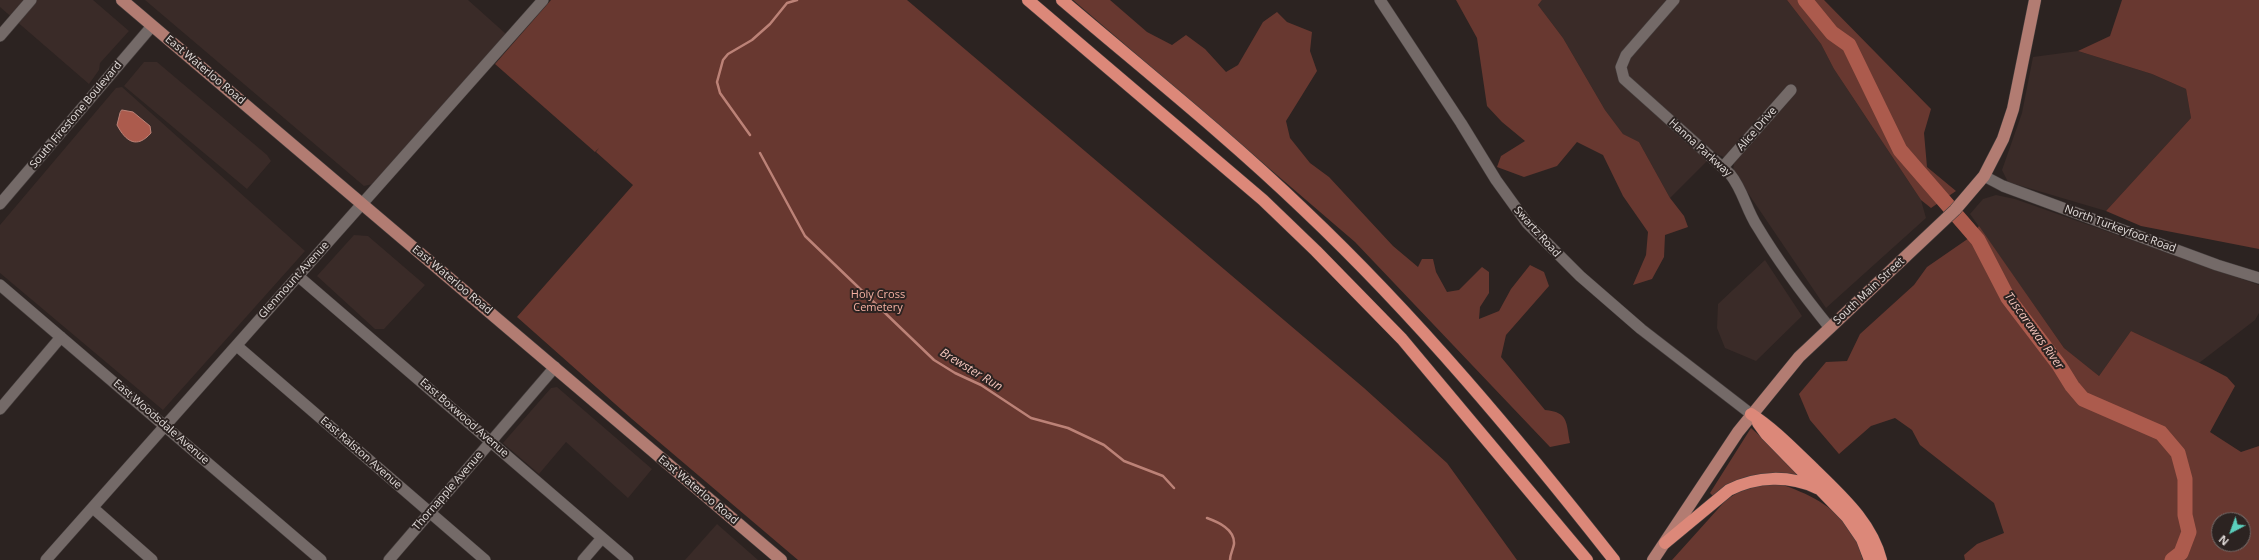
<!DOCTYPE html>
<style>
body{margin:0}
#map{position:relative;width:2259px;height:560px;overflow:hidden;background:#2c2321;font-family:"Open Sans",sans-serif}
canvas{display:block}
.north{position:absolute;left:2211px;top:512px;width:40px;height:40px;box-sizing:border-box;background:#2c2321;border:1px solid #756d6b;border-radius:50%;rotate:221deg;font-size:11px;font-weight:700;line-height:16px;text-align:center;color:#e2dcda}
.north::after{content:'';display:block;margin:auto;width:14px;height:18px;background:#5bcebc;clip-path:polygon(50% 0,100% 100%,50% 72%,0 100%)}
</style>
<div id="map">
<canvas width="2259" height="560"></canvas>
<div class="north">N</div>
</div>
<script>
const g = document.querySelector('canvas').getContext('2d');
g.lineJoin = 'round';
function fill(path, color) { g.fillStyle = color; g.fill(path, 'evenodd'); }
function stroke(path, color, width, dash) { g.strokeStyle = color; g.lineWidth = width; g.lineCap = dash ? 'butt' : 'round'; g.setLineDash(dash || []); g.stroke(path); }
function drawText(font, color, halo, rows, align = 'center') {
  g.font = font + ' "Open Sans",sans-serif'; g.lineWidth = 4; g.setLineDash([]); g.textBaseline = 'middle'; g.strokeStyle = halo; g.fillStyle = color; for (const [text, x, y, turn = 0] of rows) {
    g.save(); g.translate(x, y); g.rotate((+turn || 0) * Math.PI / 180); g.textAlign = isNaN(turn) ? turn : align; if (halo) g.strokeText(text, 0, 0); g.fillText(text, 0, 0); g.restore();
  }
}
const built = new Path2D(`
 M 0,0 L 93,0 L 129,31 L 100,63 L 99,70 L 89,84 L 0,7 Z
 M 145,0 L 468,0 L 506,34 L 373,184 L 364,186 Z
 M 1542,0 L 1787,0 L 1821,44 L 1834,69 L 1921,200 L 1926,218 L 1826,308 L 1733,171 L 1734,162 L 1715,153 L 1670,198 L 1639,142 L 1623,134 L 1605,110 L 1563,38 L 1538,5 Z
 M 2078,51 L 2152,74 L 2186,89 L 2191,118 L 2106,211 L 2008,182 L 2002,170 L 2022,113 L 2033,57 Z
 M 144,62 L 157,62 L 267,155 L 271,161 L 247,189 L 124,86 Z
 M 122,87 L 305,251 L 163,410 L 0,273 L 0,225 L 116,88 Z
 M 1996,195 L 2015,199 L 2259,285 L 2259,313 L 2255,320 L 2199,363 L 2131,331 L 2099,376 L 2064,348 L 1970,214 L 1983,199 Z
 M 354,235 L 368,236 L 425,285 L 384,329 L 375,329 L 317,276 Z
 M 1765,260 L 1802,316 L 1756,361 L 1725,348 L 1717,328 L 1718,304 Z
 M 557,387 L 652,469 L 628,498 L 566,442 L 539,474 L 503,443 L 551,388 Z
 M 717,524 L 758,560 L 685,560 Z`);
const green = new Path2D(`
 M 551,0 L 907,0 L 1364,388 L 1447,463 L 1517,560 L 798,560 L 632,419 L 517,317 L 633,185 L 596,152 L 599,148 L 595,152 L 495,64 Z
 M 1073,0 L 1110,0 L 1147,32 L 1172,45 L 1186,35 L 1205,49 L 1226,72 L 1238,65 L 1263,22 L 1277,12 L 1287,22 L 1312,32 L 1310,51 L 1317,71 L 1286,121 L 1290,138 L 1310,163 L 1329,177 L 1393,246 L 1418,267 L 1422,259 L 1433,259 L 1436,272 L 1447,292 L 1459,290 L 1482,267 L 1489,272 L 1489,293 L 1480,307 L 1479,319 L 1499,311 L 1511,289 L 1530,265 L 1544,272 L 1549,286 L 1506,335 L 1501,357 L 1545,410 C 1569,412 1566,423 1570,443 L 1550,447 L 1355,242 Z
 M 1456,0 L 1542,0 L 1538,5 L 1563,38 L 1605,110 L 1623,134 L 1639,142 L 1670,198 L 1684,216 L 1688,227 L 1665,235 L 1664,257 L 1652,279 L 1633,285 L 1646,255 L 1648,232 L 1623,196 L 1603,155 L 1577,142 L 1557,166 L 1524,177 L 1497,167 L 1501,156 L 1525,141 L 1502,122 L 1487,106 L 1477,38 Z
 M 1787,0 L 1824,0 L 1931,109 L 1924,133 L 1927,167 L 1956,191 L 1931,208 L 1921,200 L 1834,69 L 1821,44 Z
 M 2122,0 L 2259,0 L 2259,249 L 2141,226 L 2106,211 L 2191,118 L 2186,89 L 2152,74 L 2078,51 L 2110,36 Z
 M 1979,226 L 2064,348 L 2099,376 L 2131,331 L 2206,366 L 2227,377 L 2235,386 L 2210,432 L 2241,452 L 2259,446 L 2259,560 L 1965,560 L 1964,555 L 1977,544 L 2004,533 L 1994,503 L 1920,445 L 1912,430 L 1895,418 L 1871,426 L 1839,454 L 1810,420 L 1799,394 L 1826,362 L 1847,361 L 1860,334 L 1914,285 L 1927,267 L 1969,238 ZM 2219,520 L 2243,520 L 2243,544 L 2219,544 Z
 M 1751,428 L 1809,480 L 1725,488 L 1713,496 L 1710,493 Z
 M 1780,484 C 1807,493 1835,506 1851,531 C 1857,539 1860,551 1863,560 L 1672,560 L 1726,500 L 1748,486 Z`);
const water = new Path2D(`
 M 122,110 L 133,112 L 150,126 L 151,133 C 137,149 126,142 117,125 L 120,113 Z`);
const stream = new Path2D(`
 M 750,135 L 720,93 L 717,82 L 723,60 L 728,54 L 752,40 L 770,24 L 787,3 L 797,0
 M 760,153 L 805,236 L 934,360 L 955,373 L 981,385 L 1031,418 L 1068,428 L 1104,445 L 1124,461 L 1163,476 L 1174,488
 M 1207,518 C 1218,522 1235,529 1234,544 C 1233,550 1230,554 1230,560`);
const river = new Path2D(`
 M 1805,0 L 1832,33 L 1849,45 L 1900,150 L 1978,240 L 2008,298 L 2059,365 L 2072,386 L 2083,399 L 2161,433 L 2178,453 L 2185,479 L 2185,515 L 2189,532 L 2181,553 L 2172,560`);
const minor = new Path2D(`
 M 1380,0 L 1461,123 L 1496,180 L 1527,223 L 1580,276 L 1641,329 L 1751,414
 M 1674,0 L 1626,55 L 1621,67 L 1624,79 L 1730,174 C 1743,190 1746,209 1757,226 C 1778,261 1804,296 1830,328
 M 0,36 L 31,0
 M 1723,167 L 1791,90
 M 1984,176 L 2003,186 L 2217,265 L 2259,278
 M 0,204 L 152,26
 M 298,276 L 628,560
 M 0,285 L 321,560
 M 237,346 L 485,560
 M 0,409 L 61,337
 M 93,508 L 152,560
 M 46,560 L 543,0
 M 389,560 L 555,367
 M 583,560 L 602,538`);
const major = new Path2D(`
 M 122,0 L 781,560
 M 1653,560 L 1738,432 L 1799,357 L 1955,210 L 1984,176 L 2003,139 L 2013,109 L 2035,0`);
const highway = new Path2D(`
 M 1028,0 L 1263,200 L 1316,251 L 1402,339 L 1587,560
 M 1062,0 C 1143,69 1227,136 1304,210 C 1417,317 1518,438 1614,560
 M 1751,414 C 1774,429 1793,449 1813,468 C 1840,495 1871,521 1881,560
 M 1758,423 L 1766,434 L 1847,517 L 1862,539 L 1870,560
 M 1665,543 L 1729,490 C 1757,476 1789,475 1817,488`);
const streetNames = [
 ["East Waterloo Road",205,70,40],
 ["South Firestone Boulevard",76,115,-50],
 ["Alice Drive",1757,129,-49],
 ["Hanna Parkway",1700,148,42],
 ["North Turkeyfoot Road",2120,229,20],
 ["Swartz Road",1537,232,48],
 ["Glenmount Avenue",294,280,-48],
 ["East Waterloo Road",452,280,40],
 ["South Main Street",1869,291,-43],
 ["East Boxwood Avenue",464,418,41],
 ["East Woodsdale Avenue",161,422,41],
 ["East Ralston Avenue",361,453,41],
 ["East Waterloo Road",698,490,40],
 ["Thornapple Avenue",448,491,-49]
];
const parkNames = [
 ["Holy Cross",878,295],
 ["Cemetery",878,308]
];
const waterNames = [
 ["Tuscarawas River",2034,331,54],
 ["Brewster Run",971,370,31]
];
fill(built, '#3a2b28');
fill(green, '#683830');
fill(water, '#ac5b4d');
stroke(water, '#bc8277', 1);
stroke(stream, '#bc8277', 2.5);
stroke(river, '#ac5b4d', 15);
stroke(minor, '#453e3d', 12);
stroke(major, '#453e3d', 13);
stroke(highway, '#453e3d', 13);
stroke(minor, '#746a68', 11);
stroke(major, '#b27c72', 12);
stroke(highway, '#dc8879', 12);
drawText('11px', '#e2dcda', '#2c2321', streetNames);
drawText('11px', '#f6b1a3', '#2c2321', parkNames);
drawText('italic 12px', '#f2c3ba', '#2c2321', waterNames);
</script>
